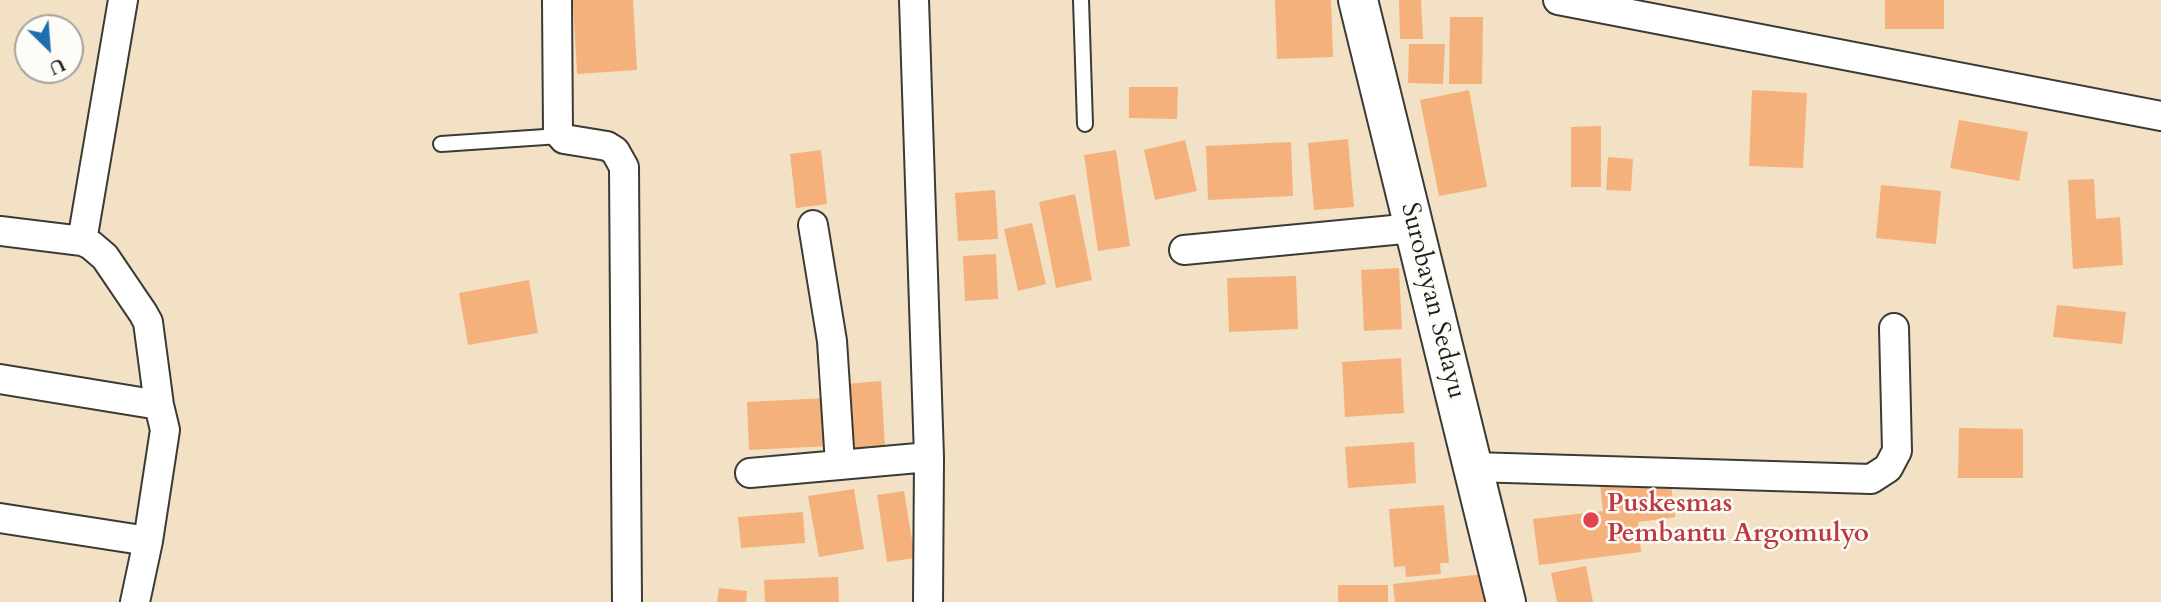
<!DOCTYPE html>
<style>
body{margin:0}
#map{position:relative;width:2161px;height:602px;overflow:hidden;background:#f2e1c4;font-family:Cardo,serif}
canvas{display:block}
.north{position:absolute;left:14px;top:14px;width:70px;height:70px;box-sizing:border-box;background:#fdfcf7;border:2px solid #a3a29f;border-radius:50%;rotate:155deg;font-size:19px;font-weight:700;line-height:28px;text-align:center;color:#1c1c1c}
.north::after{content:'';display:block;margin:auto;width:24px;height:32px;background:#1f6fb2;clip-path:polygon(50% 0,100% 100%,50% 72%,0 100%)}
</style>
<div id="map">
<canvas width="2161" height="602"></canvas>
<div class="north">U</div>
</div>
<script>
const g = document.querySelector('canvas').getContext('2d');
g.lineJoin = 'round';
function fill(path, color) { g.fillStyle = color; g.fill(path, 'evenodd'); }
function stroke(path, color, width, dash) { g.strokeStyle = color; g.lineWidth = width; g.lineCap = dash ? 'butt' : 'round'; g.setLineDash(dash || []); g.stroke(path); }
function drawText(font, color, halo, rows, align = 'center') {
  g.font = font + ' Cardo,serif'; g.lineWidth = 5; g.setLineDash([]); g.textBaseline = 'middle'; g.strokeStyle = halo; g.fillStyle = color; for (const [text, x, y, turn = 0] of rows) {
    g.save(); g.translate(x, y); g.rotate((+turn || 0) * Math.PI / 180); g.textAlign = isNaN(turn) ? turn : align; if (halo) g.strokeText(text, 0, 0); g.fillText(text, 0, 0); g.restore();
  }
}
const building = new Path2D(`
 M 573,0 L 633,0 L 637,70 L 577,74 Z
 M 1275,0 L 1331,0 L 1333,57 L 1277,59 Z
 M 1399,0 L 1421,0 L 1423,39 L 1400,39 Z
 M 1885,0 L 1944,0 L 1944,29 L 1885,29 Z
 M 1450,17 L 1483,17 L 1482,84 L 1449,84 Z
 M 1409,44 L 1445,44 L 1443,84 L 1408,83 Z
 M 1129,87 L 1178,87 L 1177,119 L 1129,118 Z
 M 1469,90 L 1487,187 L 1439,196 L 1420,100 Z
 M 1752,90 L 1807,93 L 1803,168 L 1749,166 Z
 M 1959,120 L 2028,132 L 2019,181 L 1950,168 Z
 M 1601,126 L 1601,187 L 1571,187 L 1571,127 Z
 M 1348,139 L 1354,207 L 1314,210 L 1308,143 Z
 M 1185,140 L 1197,191 L 1155,200 L 1144,150 Z
 M 1291,142 L 1293,196 L 1208,200 L 1206,146 Z
 M 821,150 L 827,204 L 796,208 L 790,154 Z
 M 1116,150 L 1130,246 L 1098,251 L 1084,155 Z
 M 1608,157 L 1633,159 L 1631,191 L 1606,190 Z
 M 2094,179 L 2096,219 L 2120,217 L 2123,265 L 2073,269 L 2068,180 Z
 M 1881,185 L 1941,191 L 1936,244 L 1876,238 Z
 M 995,190 L 998,239 L 958,241 L 955,193 Z
 M 1075,194 L 1092,280 L 1056,288 L 1039,202 Z
 M 1032,223 L 1046,284 L 1018,291 L 1004,229 Z
 M 996,254 L 998,299 L 965,301 L 963,256 Z
 M 1399,268 L 1402,329 L 1364,331 L 1361,270 Z
 M 1296,276 L 1298,329 L 1229,332 L 1227,278 Z
 M 529,280 L 538,333 L 468,345 L 459,293 Z
 M 2057,305 L 2126,312 L 2122,344 L 2053,337 Z
 M 1401,358 L 1404,413 L 1345,417 L 1342,362 Z
 M 881,381 L 885,447 L 849,450 L 845,384 Z
 M 827,398 L 829,446 L 749,450 L 747,402 Z
 M 1959,428 L 2023,429 L 2023,478 L 1958,478 Z
 M 1414,442 L 1416,483 L 1348,488 L 1345,447 Z
 M 1670,476 L 1675,517 L 1638,522 L 1641,552 L 1539,565 L 1533,519 L 1603,511 L 1600,484 Z
 M 854,489 L 864,549 L 819,557 L 808,496 Z
 M 904,491 L 915,558 L 887,562 L 877,495 Z
 M 1444,505 L 1449,563 L 1440,563 L 1441,574 L 1406,577 L 1405,566 L 1394,567 L 1389,509 Z
 M 803,512 L 805,543 L 741,548 L 738,517 Z
 M 1586,566 L 1593,602 L 1557,602 L 1551,573 Z
 M 1483,574 L 1486,602 L 1395,602 L 1393,584 Z
 M 838,577 L 839,602 L 765,602 L 764,580 Z
 M 1338,585 L 1388,585 L 1388,602 L 1338,602 Z
 M 719,588 L 747,591 L 746,602 L 717,602 Z`);
const lane = new Path2D(`
 M 1081,0 L 1085,124
 M 441,144 L 560,136`);
const street = new Path2D(`
 M 557,0 L 558,132 L 564,139 L 607,146 L 615,151 L 624,167 L 627,602
 M 914,0 L 929,457 L 928,602
 M 1558,0 L 2161,116
 M 813,225 L 832,341 L 840,464
 M 0,231 L 82,241 L 91,245 L 105,257 L 143,313 L 148,322 L 159,405 L 0,379
 M 82,241 L 123,0
 M 1184,250 L 1414,228
 M 1473,467 L 1871,479 L 1888,468 L 1897,451 L 1894,328
 M 750,473 L 929,457
 M 0,518 L 148,541 L 135,602
 M 148,541 L 165,430 L 159,405`);
const secondary = new Path2D(`
 M 1358,0 L 1506,602`);
const markers = [
 [1591,520,9,"#e0444e"]
];
const streetNames = [
 ["Surobayan Sedayu",1432,301,76]
];
const healthNames = [
 ["Puskesmas",1607,505],
 ["Pembantu Argomulyo",1607,535]
];
fill(building, '#f5b17c');
stroke(lane, '#3c3a35', 18);
stroke(street, '#3c3a35', 32);
stroke(secondary, '#3c3a35', 42);
stroke(lane, '#fff', 14);
stroke(street, '#fff', 28);
stroke(secondary, '#fff', 38);
for (const [x, y, r, color] of markers) { const dot = new Path2D(); dot.arc(x, y, r, 0, 2 * Math.PI); g.fillStyle = color; g.fill(dot); stroke(dot, '#fdfcf7', 2.5); }
drawText('26px', '#1c1c1c', '#fdfcf7', streetNames);
drawText('bold 26px', '#be3a42', '#fdfcf7', healthNames, 'left');
</script>
